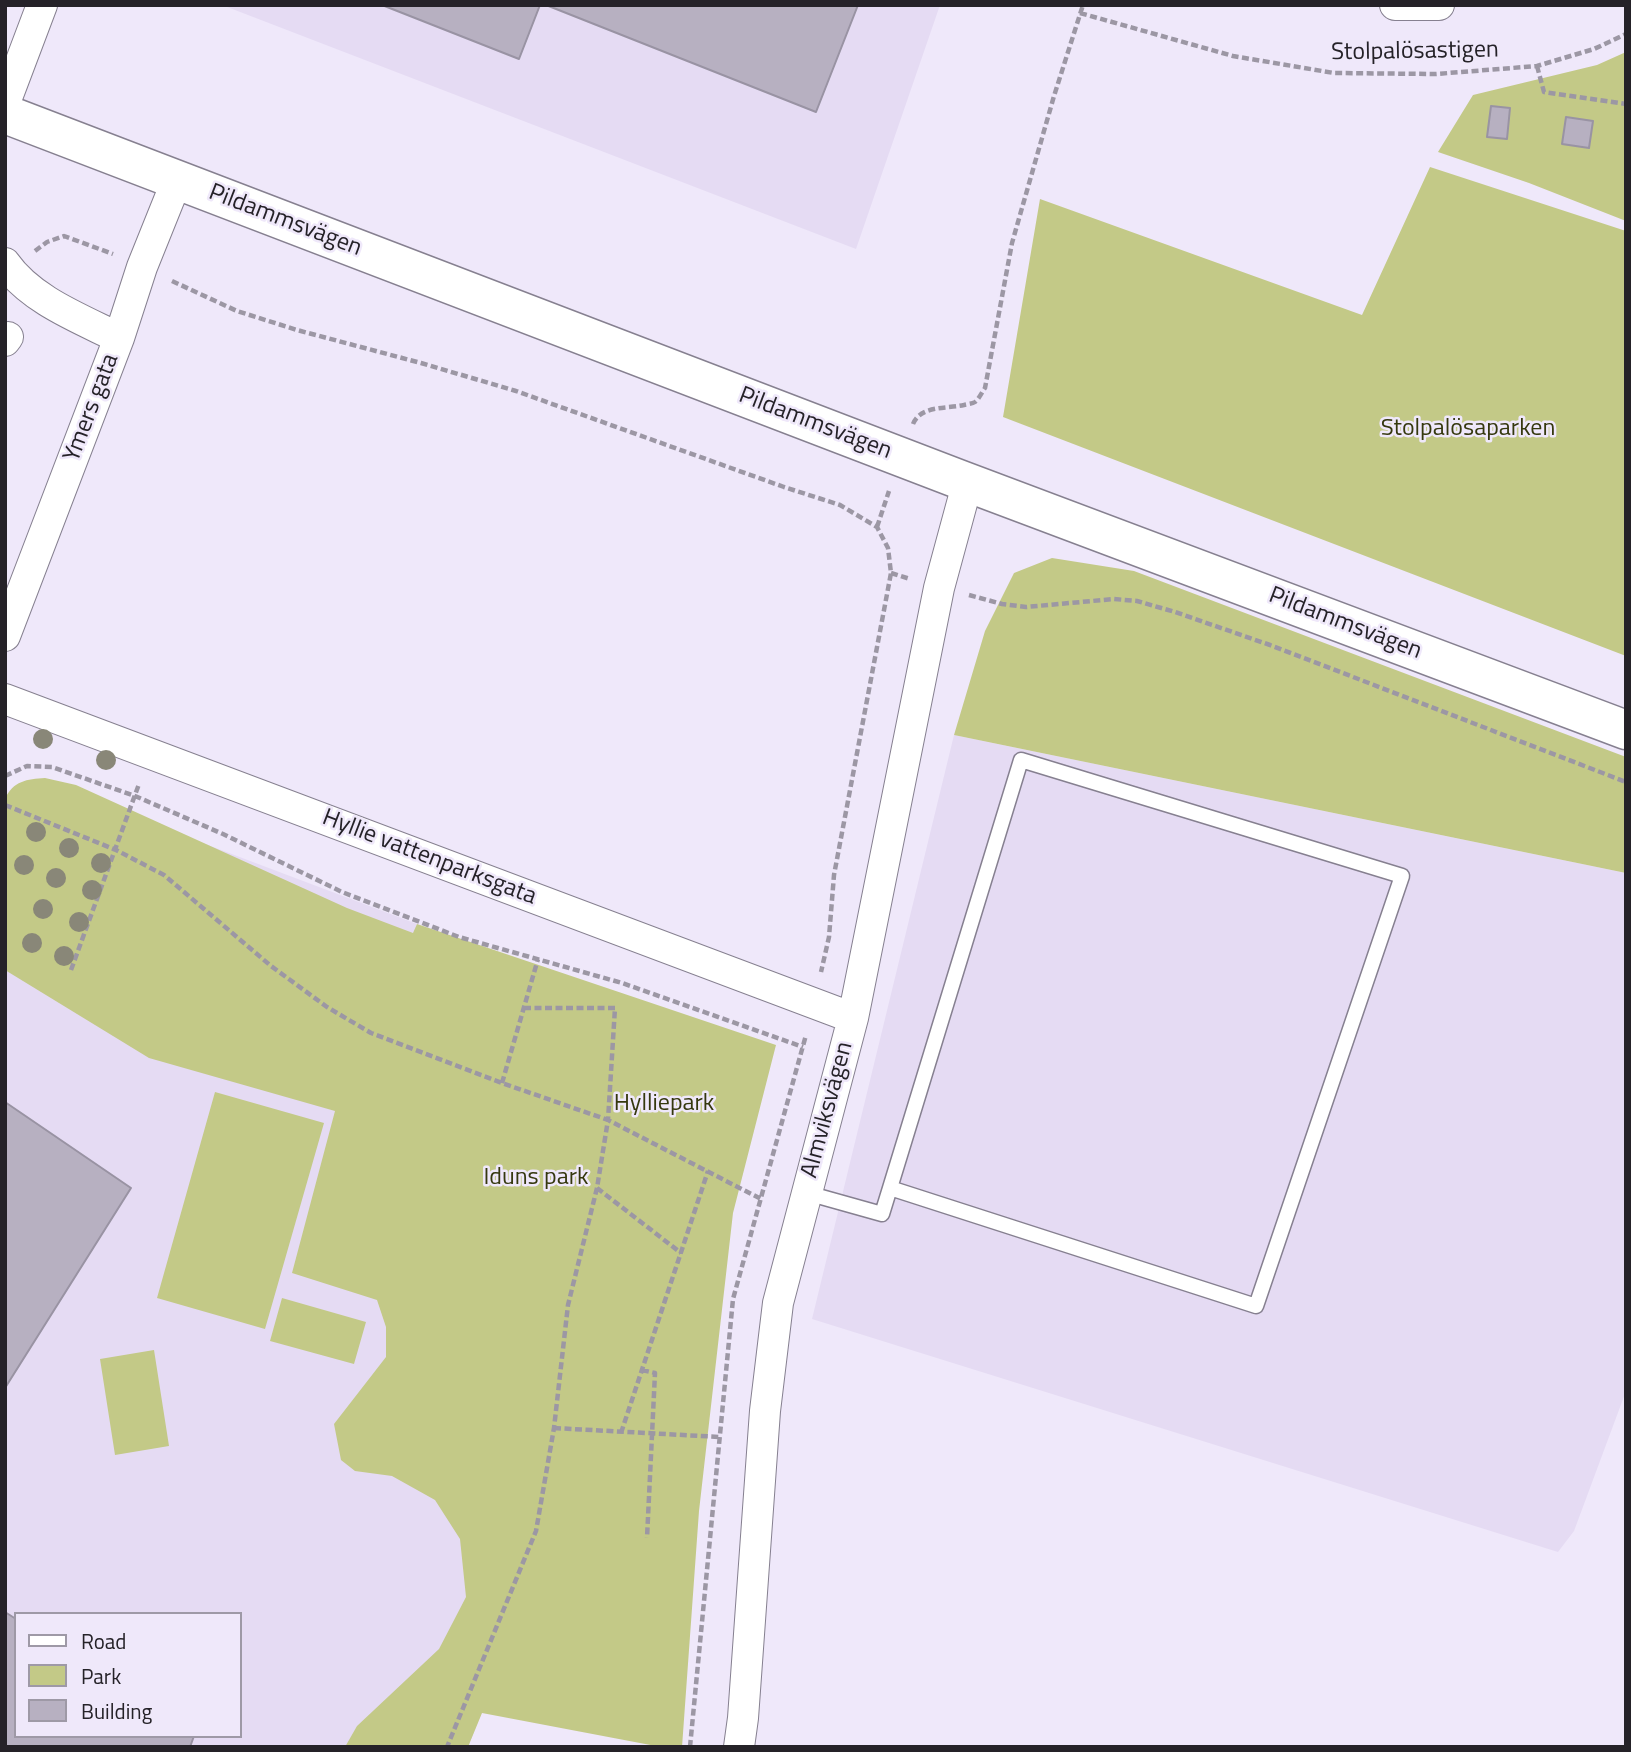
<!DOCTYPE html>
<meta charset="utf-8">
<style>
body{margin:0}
#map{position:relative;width:1631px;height:1752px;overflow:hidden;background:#efe8fa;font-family:"Titillium Web",sans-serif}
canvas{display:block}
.frame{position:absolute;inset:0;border:7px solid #252228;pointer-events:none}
.legend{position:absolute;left:14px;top:1612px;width:228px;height:126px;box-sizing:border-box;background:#efe8fa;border:2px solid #9e99a6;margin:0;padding:9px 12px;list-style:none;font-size:21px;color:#252228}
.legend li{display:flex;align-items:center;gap:14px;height:35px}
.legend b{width:35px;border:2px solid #9e99a6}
</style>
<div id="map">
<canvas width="1631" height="1752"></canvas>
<div class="frame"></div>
<ul class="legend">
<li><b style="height:9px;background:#fff"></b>Road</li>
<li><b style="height:19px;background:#c3c987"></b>Park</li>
<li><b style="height:19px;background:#b7b0c1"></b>Building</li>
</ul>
</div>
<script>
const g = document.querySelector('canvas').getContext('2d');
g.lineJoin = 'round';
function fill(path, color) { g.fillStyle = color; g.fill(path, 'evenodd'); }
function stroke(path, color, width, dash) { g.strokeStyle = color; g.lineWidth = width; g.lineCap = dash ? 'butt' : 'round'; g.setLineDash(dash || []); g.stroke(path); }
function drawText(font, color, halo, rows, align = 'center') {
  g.font = font + ' "Titillium Web",sans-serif'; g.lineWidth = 5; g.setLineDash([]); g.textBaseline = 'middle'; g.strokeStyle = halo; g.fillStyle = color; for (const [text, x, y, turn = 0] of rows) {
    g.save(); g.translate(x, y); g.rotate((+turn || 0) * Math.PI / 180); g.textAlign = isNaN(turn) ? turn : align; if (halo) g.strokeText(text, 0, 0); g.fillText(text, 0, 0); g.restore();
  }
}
const built = new Path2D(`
 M 222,5 L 940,5 L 856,249 Z
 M 954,735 L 1626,873 L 1626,1391 L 1574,1531 L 1558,1552 L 812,1319 Z
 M 49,785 L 417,924 L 386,1036 L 559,1519 L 468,1747 L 5,1747 L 5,828 ZM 16,1614 L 240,1614 L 240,1736 L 16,1736 Z`);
const green = new Path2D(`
 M 1626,52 L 1626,221 L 1529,183 L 1438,152 L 1473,95 L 1597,65 Z
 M 1430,167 L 1626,231 L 1626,656 L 1003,417 L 1040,199 L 1362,315 Z
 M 1052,558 L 1134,571 L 1626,757 L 1626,873 L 954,735 L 985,631 L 1014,573 Z
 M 45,778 L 76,785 L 347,908 L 413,933 L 417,924 L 776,1045 L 733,1213 L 699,1511 L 682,1747 L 661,1747 L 482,1713 L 468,1747 L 345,1747 L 357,1726 L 439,1649 L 466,1597 L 460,1539 L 435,1500 L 392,1476 L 355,1471 L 341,1460 L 334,1424 L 386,1357 L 386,1327 L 377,1300 L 292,1273 L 335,1111 L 149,1058 L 5,970 L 5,799 C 13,781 27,779 45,778 Z
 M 215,1092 L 324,1123 L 265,1329 L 157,1298 Z
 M 282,1298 L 366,1322 L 354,1364 L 270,1341 Z
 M 154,1350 L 169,1446 L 115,1455 L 100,1359 Z`);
const building = new Path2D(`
 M 382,5 L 540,5 L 519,59 Z
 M 546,5 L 858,5 L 816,112 Z
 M 1491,106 L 1510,108 L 1507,139 L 1487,137 Z
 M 1566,117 L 1593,121 L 1589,148 L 1562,144 Z
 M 5,1102 L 131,1188 L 5,1388 Z
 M 5,1612 L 16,1619 L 16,1736 L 194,1736 L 190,1747 L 5,1747 Z`);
const path = new Path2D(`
 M 1080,13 L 1233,56 L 1334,73 L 1436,74 L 1537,66 L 1594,49 L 1626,34
 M 1537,66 L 1544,92 L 1626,104
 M 35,251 L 47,242 L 64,236 L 113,254
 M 172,281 L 237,311 L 297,330 L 421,363 L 516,391 L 784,487 L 840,505 L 877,527 L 888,548 L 891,573 L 834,875 L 829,937 L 821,972
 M 913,424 C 921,405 946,409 964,405 C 967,404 972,404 975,402 C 979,399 982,392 985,388 L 1012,243 L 1054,96 L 1083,5
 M 877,527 L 889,491
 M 891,573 L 910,579
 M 969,595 L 1002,604 L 1026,607 L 1114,599 L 1137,601 L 1175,612 L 1270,645 L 1626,782
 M 5,776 L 27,766 L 52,767 L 135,796 L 223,834 L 342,892 L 459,937 L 622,983 L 803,1047
 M 5,805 L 116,850 L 164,875 L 271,966 L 327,1007 L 371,1033 L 502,1083 L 608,1120 L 597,1188 L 568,1305 L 554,1428 L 536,1531 L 447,1747
 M 71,970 L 139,784
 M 524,1008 L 615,1008 L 608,1120 L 761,1199
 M 502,1083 L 538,959
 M 597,1188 L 681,1253
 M 642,1370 L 655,1373 L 647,1538
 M 554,1428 L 720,1437
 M 621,1433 L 708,1171
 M 690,1747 L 733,1299 L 806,1035`);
const service = new Path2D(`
 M 807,1193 L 882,1214 L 890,1188 L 1021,760 L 1402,876 L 1256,1306 L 890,1188`);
const minor = new Path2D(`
 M 1395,5 L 1439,5
 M 5,103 L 42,5
 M 5,263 C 31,300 79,318 119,338
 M 5,341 L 8,337
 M 5,636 L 119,338 L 142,267 L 177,180
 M 5,699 L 853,1018
 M 739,1747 L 743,1718 L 765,1411 L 778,1303 L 853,1018 L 939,588 L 968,481`);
const secondary = new Path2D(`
 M 5,114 L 961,480 L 1626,730`);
const trees = [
 [43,739],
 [106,760],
 [36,832],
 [69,848],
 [101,863],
 [24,865],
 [56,878],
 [92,890],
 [43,909],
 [79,922],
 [32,943],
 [64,956]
];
const streetNames = [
 ["Stolpalösastigen",1415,52,-1],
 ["Pildammsvägen",285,221,21],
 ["Ymers gata",92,408,-69],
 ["Pildammsvägen",815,424,21],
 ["Pildammsvägen",1345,624,21],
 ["Hyllie vattenparksgata",429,858,21],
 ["Almviksvägen",828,1110,-75]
];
const parkNames = [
 ["Stolpalösaparken",1468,429],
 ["Hylliepark",664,1104],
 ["Iduns park",536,1178]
];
fill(built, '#e5dbf3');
fill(green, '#c3c987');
fill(building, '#b7b0c1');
stroke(building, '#9993a3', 2);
stroke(service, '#868090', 17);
stroke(minor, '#868090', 32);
stroke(secondary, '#868090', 41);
stroke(path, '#9c97a4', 4.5, [7, 3.5]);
stroke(service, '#fff', 14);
stroke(minor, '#fff', 30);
stroke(secondary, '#fff', 38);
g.fillStyle = '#898778';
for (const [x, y] of trees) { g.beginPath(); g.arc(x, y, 10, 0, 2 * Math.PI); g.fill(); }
drawText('24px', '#252228', '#efe8fa', streetNames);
drawText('24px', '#35380e', '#efe8fa', parkNames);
</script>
